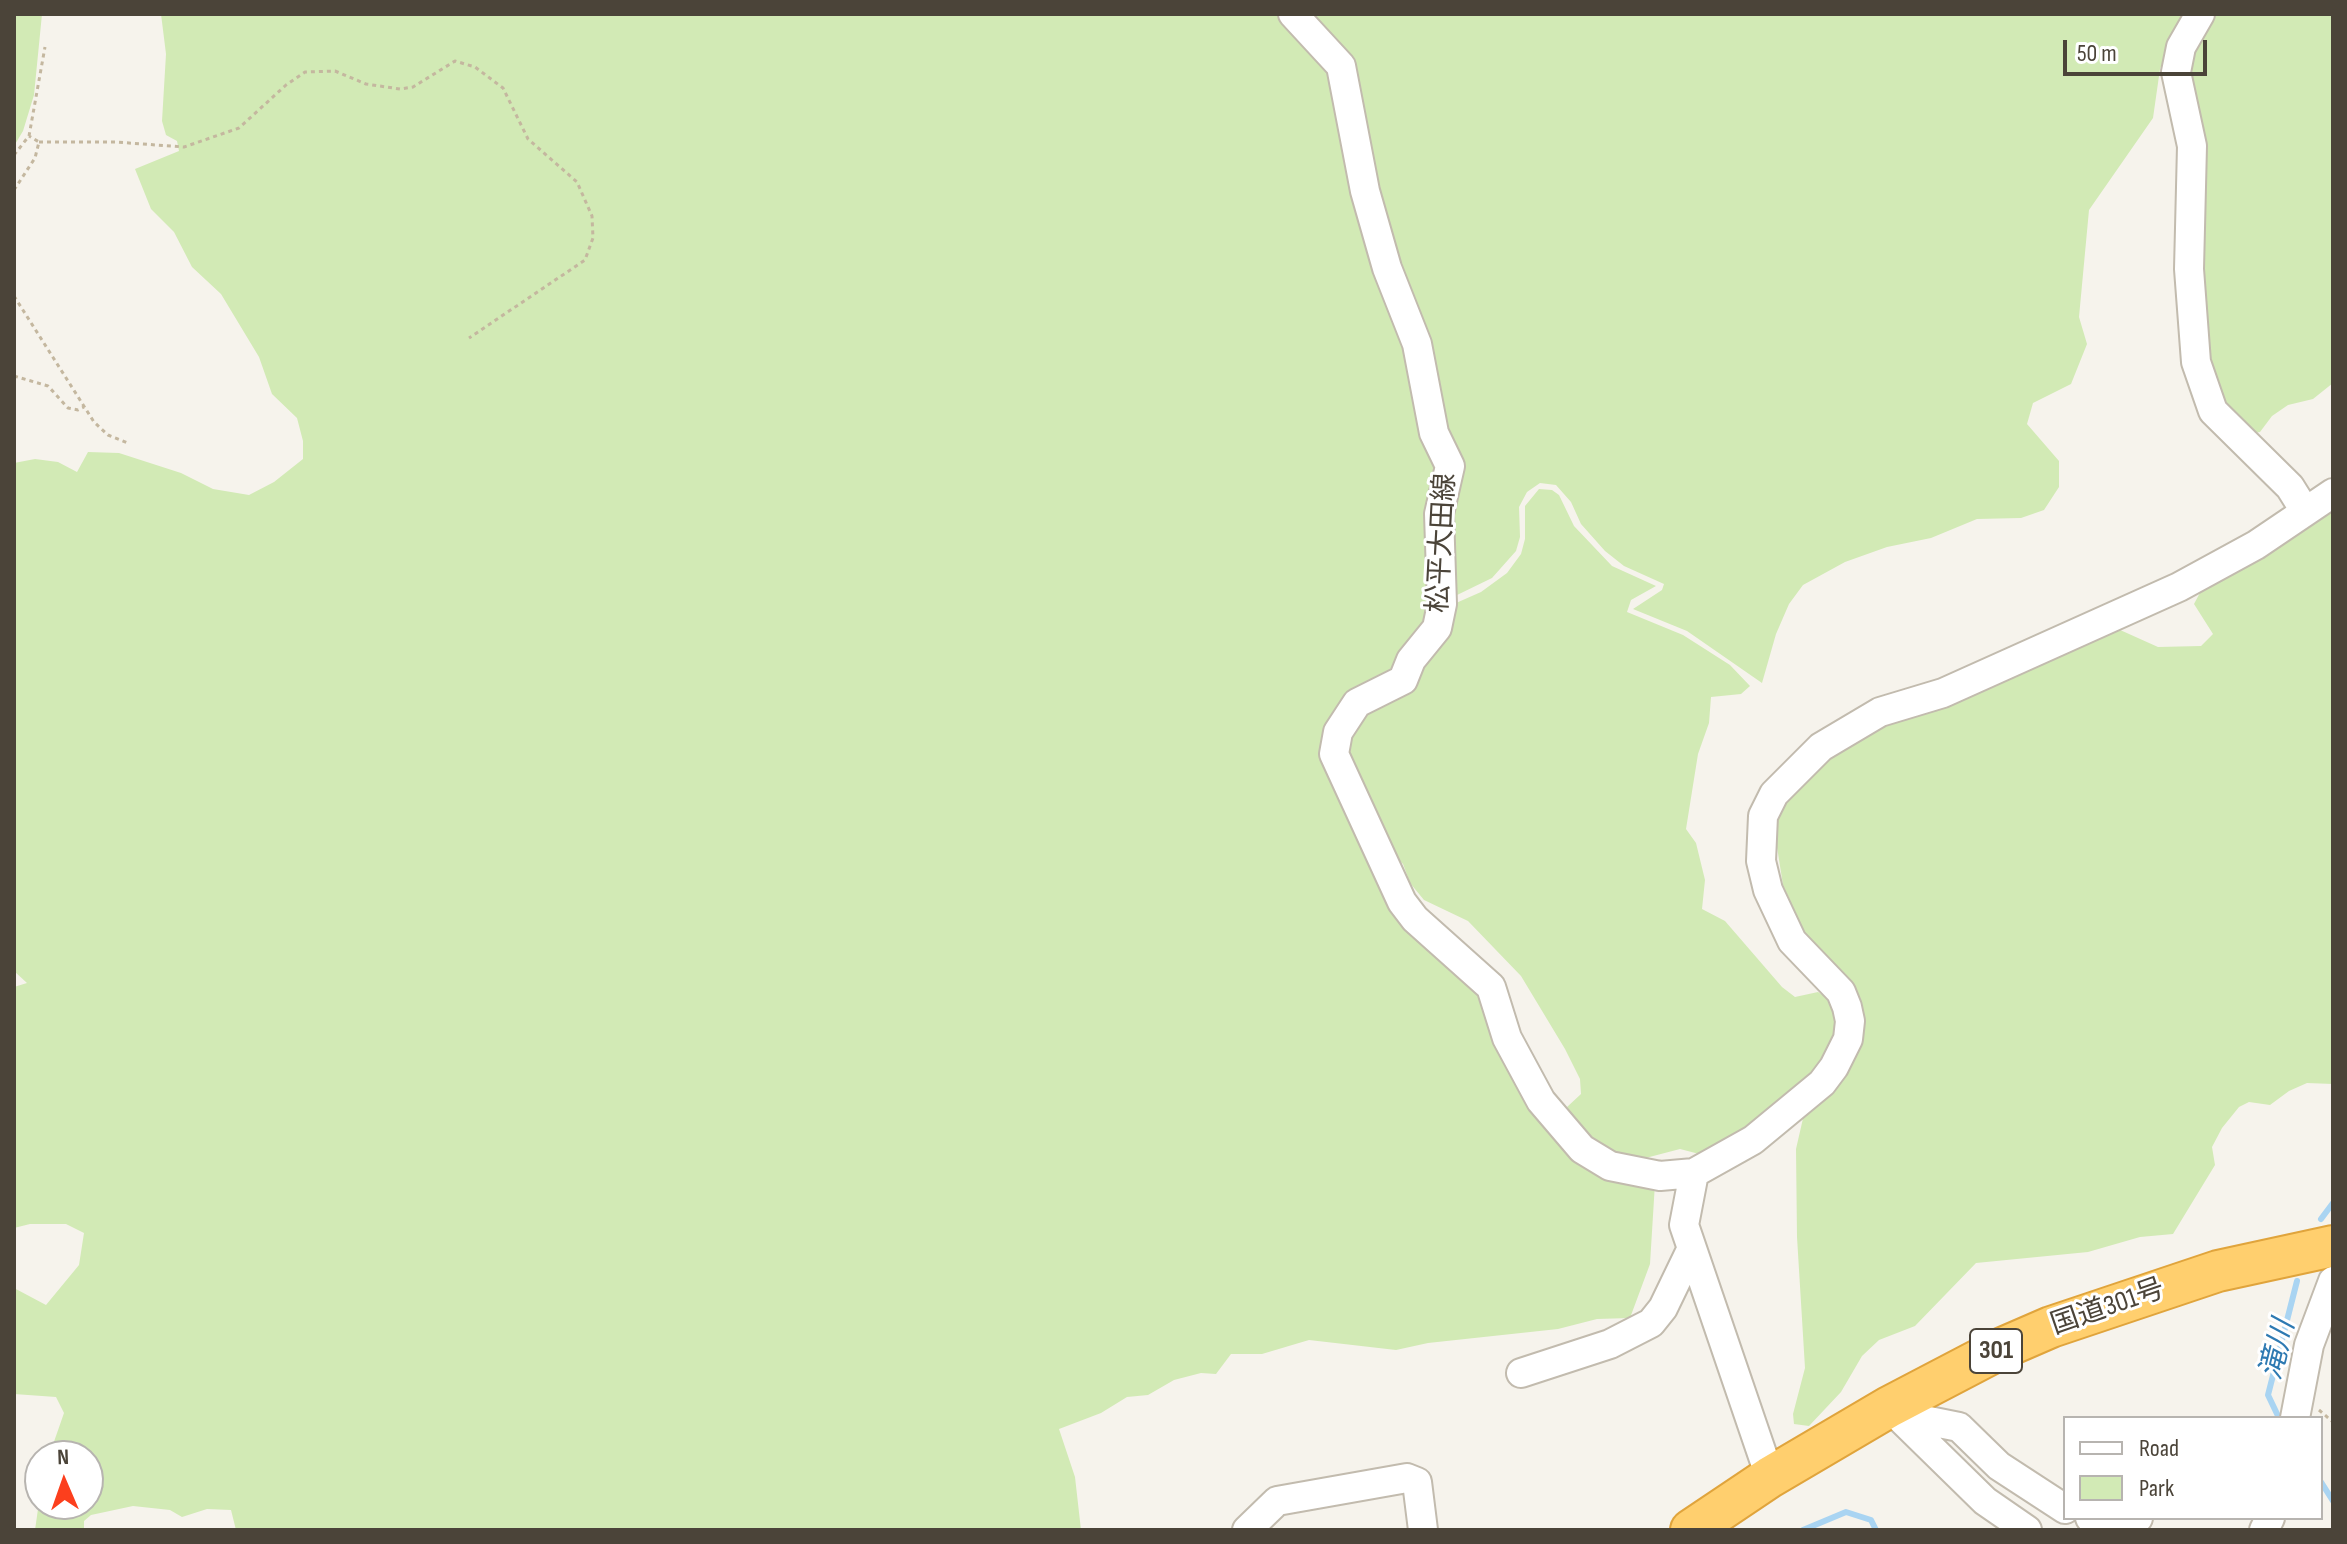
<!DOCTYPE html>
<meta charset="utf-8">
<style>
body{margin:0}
#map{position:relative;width:2347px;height:1544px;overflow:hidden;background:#f6f3ec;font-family:"Sofia Sans Condensed",sans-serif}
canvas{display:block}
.frame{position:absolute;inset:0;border:16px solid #4b4439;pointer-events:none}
.legend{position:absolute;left:2063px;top:1416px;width:260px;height:104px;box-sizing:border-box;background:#fff;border:2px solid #b7b4b0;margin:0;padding:10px 14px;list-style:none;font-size:24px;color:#4b4439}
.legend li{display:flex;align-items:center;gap:16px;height:40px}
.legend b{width:40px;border:2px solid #b7b4b0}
.north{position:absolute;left:24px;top:1440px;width:80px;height:80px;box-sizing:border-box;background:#fff;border:2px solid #b7b4b0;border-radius:50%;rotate:358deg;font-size:22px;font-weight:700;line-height:32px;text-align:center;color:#4b4439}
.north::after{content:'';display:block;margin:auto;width:28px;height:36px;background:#fc3f1d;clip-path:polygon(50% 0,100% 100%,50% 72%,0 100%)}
.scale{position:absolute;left:2063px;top:40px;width:144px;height:36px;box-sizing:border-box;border:4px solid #4b4439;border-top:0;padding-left:10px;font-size:24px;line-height:28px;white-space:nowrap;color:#4b4439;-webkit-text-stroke:6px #fff;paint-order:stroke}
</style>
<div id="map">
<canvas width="2347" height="1544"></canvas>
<div class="frame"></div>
<ul class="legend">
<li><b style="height:10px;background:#fff"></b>Road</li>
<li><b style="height:22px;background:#d2eab5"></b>Park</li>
</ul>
<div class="north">N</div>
<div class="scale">50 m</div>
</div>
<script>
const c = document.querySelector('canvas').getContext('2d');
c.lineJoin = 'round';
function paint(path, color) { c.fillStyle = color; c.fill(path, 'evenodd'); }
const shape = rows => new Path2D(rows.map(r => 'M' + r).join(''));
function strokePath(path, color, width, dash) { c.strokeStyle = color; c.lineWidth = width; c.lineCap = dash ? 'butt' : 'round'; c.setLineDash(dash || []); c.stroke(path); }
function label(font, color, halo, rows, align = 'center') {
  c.font = font + ' "Sofia Sans Condensed","Noto Sans JP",sans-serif'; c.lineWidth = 6; c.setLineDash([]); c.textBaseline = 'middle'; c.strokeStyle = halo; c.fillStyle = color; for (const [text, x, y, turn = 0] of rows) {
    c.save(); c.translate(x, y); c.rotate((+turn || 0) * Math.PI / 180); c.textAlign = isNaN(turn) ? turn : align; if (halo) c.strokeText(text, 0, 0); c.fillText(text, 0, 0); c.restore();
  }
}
paint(shape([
 [14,14,42,14,34,95,23,131,14,146],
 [161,14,1288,14,1338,67,1441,451,1423,641,1333,731,1388,891,1478,980,1539,1104,1655,1183,1650,1264,1630,1318,1597,1319,1558,1329,1428,1343,1396,1350,1309,1340,1262,1354,1231,1354,1216,1374,1201,1373,1174,1380,1148,1395,1127,1397,1101,1413,1059,1429,1075,1477,1081,1530,236,1530,231,1510,207,1509,182,1517,170,1510,133,1506,91,1515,84,1521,84,1530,35,1530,40,1495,40,1504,88,1504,88,1456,49,1456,64,1413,56,1397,14,1394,14,1288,46,1305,79,1265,84,1233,66,1224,30,1224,14,1228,14,987,27,983,14,971,14,463,35,459,58,462,77,472,88,452,119,453,181,473,213,489,249,495,274,482,303,459,303,441,297,418,272,394,259,357,221,294,192,267,174,232,151,209,135,169,179,151,177,141,166,135,162,121,166,54],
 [1297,14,2195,14,2169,44,2160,69,2153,118,2089,210,2079,317,2087,344,2071,384,2033,403,2027,424,2059,461,2059,487,2044,510,2021,518,1977,519,1931,538,1887,547,1845,562,1803,585,1789,604,1776,634,1762,683,1687,631,1633,609,1662,590,1664,584,1624,566,1605,551,1581,524,1571,502,1556,485,1540,483,1527,492,1519,507,1520,537,1516,551,1492,578,1455,596,1451,476,1357,124],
 [2205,14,2333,14,2333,383,2313,399,2288,405,2272,416,2260,432,2246,435,2211,396,2181,90],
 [1539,489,1552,490,1559,495,1574,526,1612,566,1656,586,1631,600,1627,612,1683,635,1730,665,1750,686,1741,694,1711,697,1709,723,1698,754,1686,829,1696,843,1705,880,1702,909,1725,921,1782,987,1795,997,1818,992,1826,997,1838,1023,1829,1059,1758,1123,1707,1156,1680,1149,1638,1160,1604,1156,1570,1124,1567,1107,1581,1094,1580,1079,1565,1049,1521,976,1468,921,1424,900,1410,883,1403,864,1378,840,1342,736,1447,607,1481,592,1507,573,1521,554,1525,539,1525,506],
 [2333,500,2333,1084,2307,1083,2289,1091,2270,1105,2249,1102,2239,1107,2222,1128,2212,1147,2215,1165,2173,1234,2140,1237,2088,1252,1976,1263,1915,1326,1879,1340,1862,1356,1841,1392,1809,1426,1794,1424,1793,1414,1805,1368,1797,1237,1796,1149,1807,1101,1857,1016,1861,999,1847,977,1809,942,1783,885,1774,828,1784,789,1855,731,2109,625,2158,647,2201,646,2213,634,2194,604,2203,587]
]), '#d2eab5');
strokePath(shape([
 [2321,1219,2333,1203],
 [2279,1418,2268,1395,2297,1281],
 [2321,1482,2333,1501],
 [1803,1530,1846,1512,1871,1520,1876,1530]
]), '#a9d4f2', 6);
const minor = shape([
 [1293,14,1341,66,1365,191,1387,268,1417,344,1434,433,1450,466,1439,514,1442,604,1437,628,1411,660,1403,680,1357,703,1338,732,1334,754,1402,902,1415,919,1491,987,1507,1038,1541,1101,1582,1149,1610,1166,1660,1176,1694,1173,1753,1140,1822,1083,1834,1067,1848,1039,1850,1021,1847,1007,1841,992,1792,941,1768,890,1761,861,1763,816,1774,794,1821,747,1880,712,1943,693,2179,587,2256,545,2333,493],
 [2200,14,2181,47,2176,72,2192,146,2189,269,2196,362,2213,411,2290,487,2305,511],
 [1694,1173,1684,1225,1770,1477],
 [1521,1373,1610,1344,1651,1323,1663,1308,1691,1250],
 [1889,1407,1985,1501,2027,1530],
 [2295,1418,2309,1345,2333,1281],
 [1913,1430,1929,1421,1959,1427,1999,1466,2065,1509],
 [2090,1518,2118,1526,2128,1525,2138,1518],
 [1247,1530,1277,1501,1407,1478,1417,1482,1423,1530],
 [2264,1530,2270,1518]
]);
const highway = shape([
 [1691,1530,1770,1477,1889,1407,1998,1350,2051,1327,2218,1271,2333,1246]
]);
strokePath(minor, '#c2bbae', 32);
strokePath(highway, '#e0a43c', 44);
strokePath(shape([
 [39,142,115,142,184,147,239,128,286,85,305,72,335,71,366,84,400,89,413,87,455,61,475,67,503,88,528,139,577,182,592,216,593,238,585,260,469,338],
 [14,155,29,136,45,47],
 [14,190,35,158,39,142,29,136],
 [14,296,94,422,108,435,128,443],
 [14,376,48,386,68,408,78,410,84,407],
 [2319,1410,2333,1422]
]), '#c4b79f', 3, [4, 4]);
strokePath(minor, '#fff', 28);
strokePath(highway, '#ffcf6e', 40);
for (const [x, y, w] of [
 [1996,1351,52]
]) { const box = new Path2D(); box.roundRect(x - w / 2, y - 22, w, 44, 6); c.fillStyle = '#fff'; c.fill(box); strokePath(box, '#4b4439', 2); }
label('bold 26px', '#4b4439', null, [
 ["301",1996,1351]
]);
label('28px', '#4b4439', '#fff', [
 ["松平大田線",1443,543,-87],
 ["国道301号",2108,1308,-19]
]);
label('italic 30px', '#2e7ab2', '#fff', [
 ["滝川",2279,1350,-76]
]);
</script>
